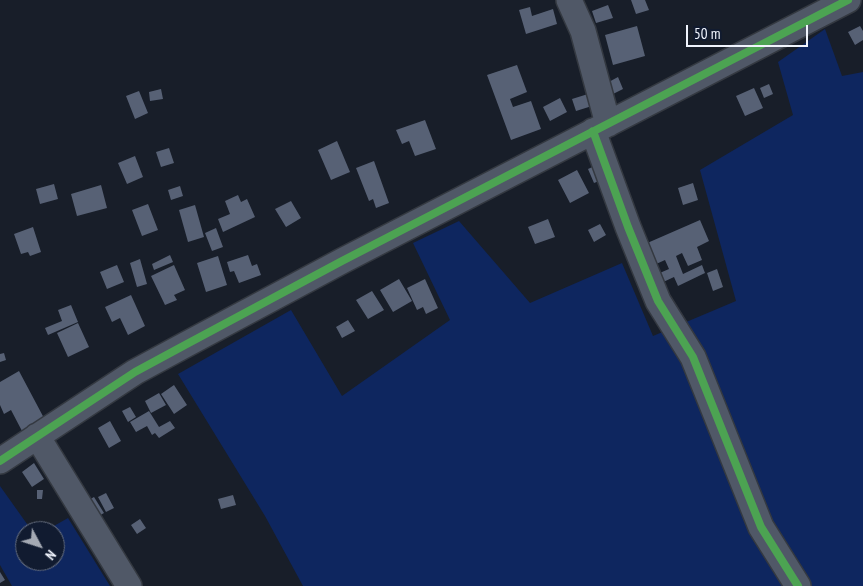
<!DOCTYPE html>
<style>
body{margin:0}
#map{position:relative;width:863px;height:586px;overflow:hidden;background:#181e29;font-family:"PT Sans Narrow",sans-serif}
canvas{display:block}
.north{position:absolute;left:15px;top:521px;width:50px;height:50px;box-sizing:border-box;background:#111b30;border:1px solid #6a7282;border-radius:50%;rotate:130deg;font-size:14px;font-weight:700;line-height:20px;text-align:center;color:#f0f4fd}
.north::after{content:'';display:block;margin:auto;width:18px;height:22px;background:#a4a9b3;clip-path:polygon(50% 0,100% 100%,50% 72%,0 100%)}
.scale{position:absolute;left:686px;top:25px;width:122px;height:22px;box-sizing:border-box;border:2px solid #f0f4fd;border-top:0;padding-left:6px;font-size:15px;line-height:18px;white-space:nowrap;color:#f0f4fd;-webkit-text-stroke:4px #111b30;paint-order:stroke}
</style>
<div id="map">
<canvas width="863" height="586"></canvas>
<div class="north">N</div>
<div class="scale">50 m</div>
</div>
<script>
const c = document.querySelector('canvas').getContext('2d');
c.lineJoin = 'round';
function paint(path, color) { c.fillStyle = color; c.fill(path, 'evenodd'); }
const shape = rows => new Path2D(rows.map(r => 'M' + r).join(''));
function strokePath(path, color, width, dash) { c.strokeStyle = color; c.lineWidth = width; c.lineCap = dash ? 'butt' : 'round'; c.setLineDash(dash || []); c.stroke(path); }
paint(shape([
 [825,29,842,76,863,72,863,586,303,586,265,516,178,374,291,310,342,396,450,320,413,243,459,221,530,303,622,263,653,336,736,301,700,170,793,115,778,62],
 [0,486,32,531,25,531,25,561,55,561,55,531,45,531,68,518,110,586,12,586,0,565]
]), '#0e265f');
paint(shape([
 [631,0,645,0,649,10,636,14],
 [608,5,613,18,596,23,592,11],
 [530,7,532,16,553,9,557,24,526,34,519,10],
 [637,26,645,56,613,65,605,35],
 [860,26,863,31,863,40,855,45,848,32],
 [517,65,527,92,510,99,513,107,531,101,541,129,511,140,487,75],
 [618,77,623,89,611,95,605,84],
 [769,84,773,94,764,98,760,88],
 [754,88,763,108,745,116,736,96],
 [161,89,163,99,150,101,149,92],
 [139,91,148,113,135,119,126,96],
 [588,94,592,106,576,111,572,99],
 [560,98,567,112,550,121,543,107],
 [425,120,436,149,415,156,409,141,402,144,396,130],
 [337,141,350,172,331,180,318,150],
 [169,148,174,163,161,167,156,152],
 [135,156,143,177,127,184,118,163],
 [374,161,389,203,376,208,373,199,369,201,356,168],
 [597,165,604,179,594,183,588,169],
 [577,170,589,193,570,203,558,180],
 [693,183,698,200,683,205,678,188],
 [54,184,58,199,40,204,36,189],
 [101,185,107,208,77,216,71,194],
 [180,186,183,196,171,200,168,190],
 [238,195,241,202,247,199,255,217,223,232,218,219,230,214,225,201],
 [291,201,301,218,286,227,275,209],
 [148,204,158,230,142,236,132,210],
 [195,205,204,237,188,242,179,210],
 [548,219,555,237,535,244,528,227],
 [700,220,709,241,697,247,702,260,688,266,682,253,676,256,683,274,702,265,705,273,678,286,674,277,659,284,655,275,669,269,665,260,654,265,645,244],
 [600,224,606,235,594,242,588,230],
 [33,227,41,252,30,256,28,252,21,254,14,234],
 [216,228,223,247,212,251,205,233],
 [170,255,173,262,154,270,152,264],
 [248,255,252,266,257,264,261,275,239,283,234,271,230,272,227,262],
 [218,256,227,285,206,292,197,263],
 [140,259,147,284,137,287,130,263],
 [117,265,124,282,107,289,100,272],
 [174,265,185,290,174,295,177,300,165,305,151,276],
 [717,269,723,287,713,291,707,273],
 [399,279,412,301,393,312,380,290],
 [425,279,438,308,426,314,423,307,417,310,407,288],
 [372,291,384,310,368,319,356,300],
 [131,295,145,326,128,335,120,318,112,322,105,307],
 [71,305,78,322,48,335,45,328,62,321,58,310],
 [348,320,355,331,342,338,336,327],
 [78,323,89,347,68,357,57,333],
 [4,353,6,360,0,362,0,354],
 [19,371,45,420,22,431,11,410,4,414,0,405,0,382],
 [174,385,187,405,174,414,161,394],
 [159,393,166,405,151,413,145,401],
 [130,407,136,417,128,422,122,411],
 [149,411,159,427,170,421,175,428,159,438,155,433,152,435,147,426,136,432,130,422],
 [110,421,121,441,109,448,98,428],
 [34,463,44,479,32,487,22,472],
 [37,490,43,490,42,499,37,499],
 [106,493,114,508,106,512,98,497],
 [233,495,236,505,221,509,218,499],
 [94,497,104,513,97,517,87,501],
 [140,519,146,528,137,534,131,525],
 [0,572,5,580,0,583]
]), '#576175');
const minor = shape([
 [569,0,583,31,608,124],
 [593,131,628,227,658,301,693,357,761,527,798,586],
 [37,436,129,586],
 [0,461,135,372,185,345,342,261,848,0]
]);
strokePath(minor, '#343941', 28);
strokePath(minor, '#505867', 25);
strokePath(shape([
 [593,131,628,227,658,301,693,357,761,527,798,586],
 [0,461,135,372,185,345,342,261,848,0]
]), '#4ca352', 8);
</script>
